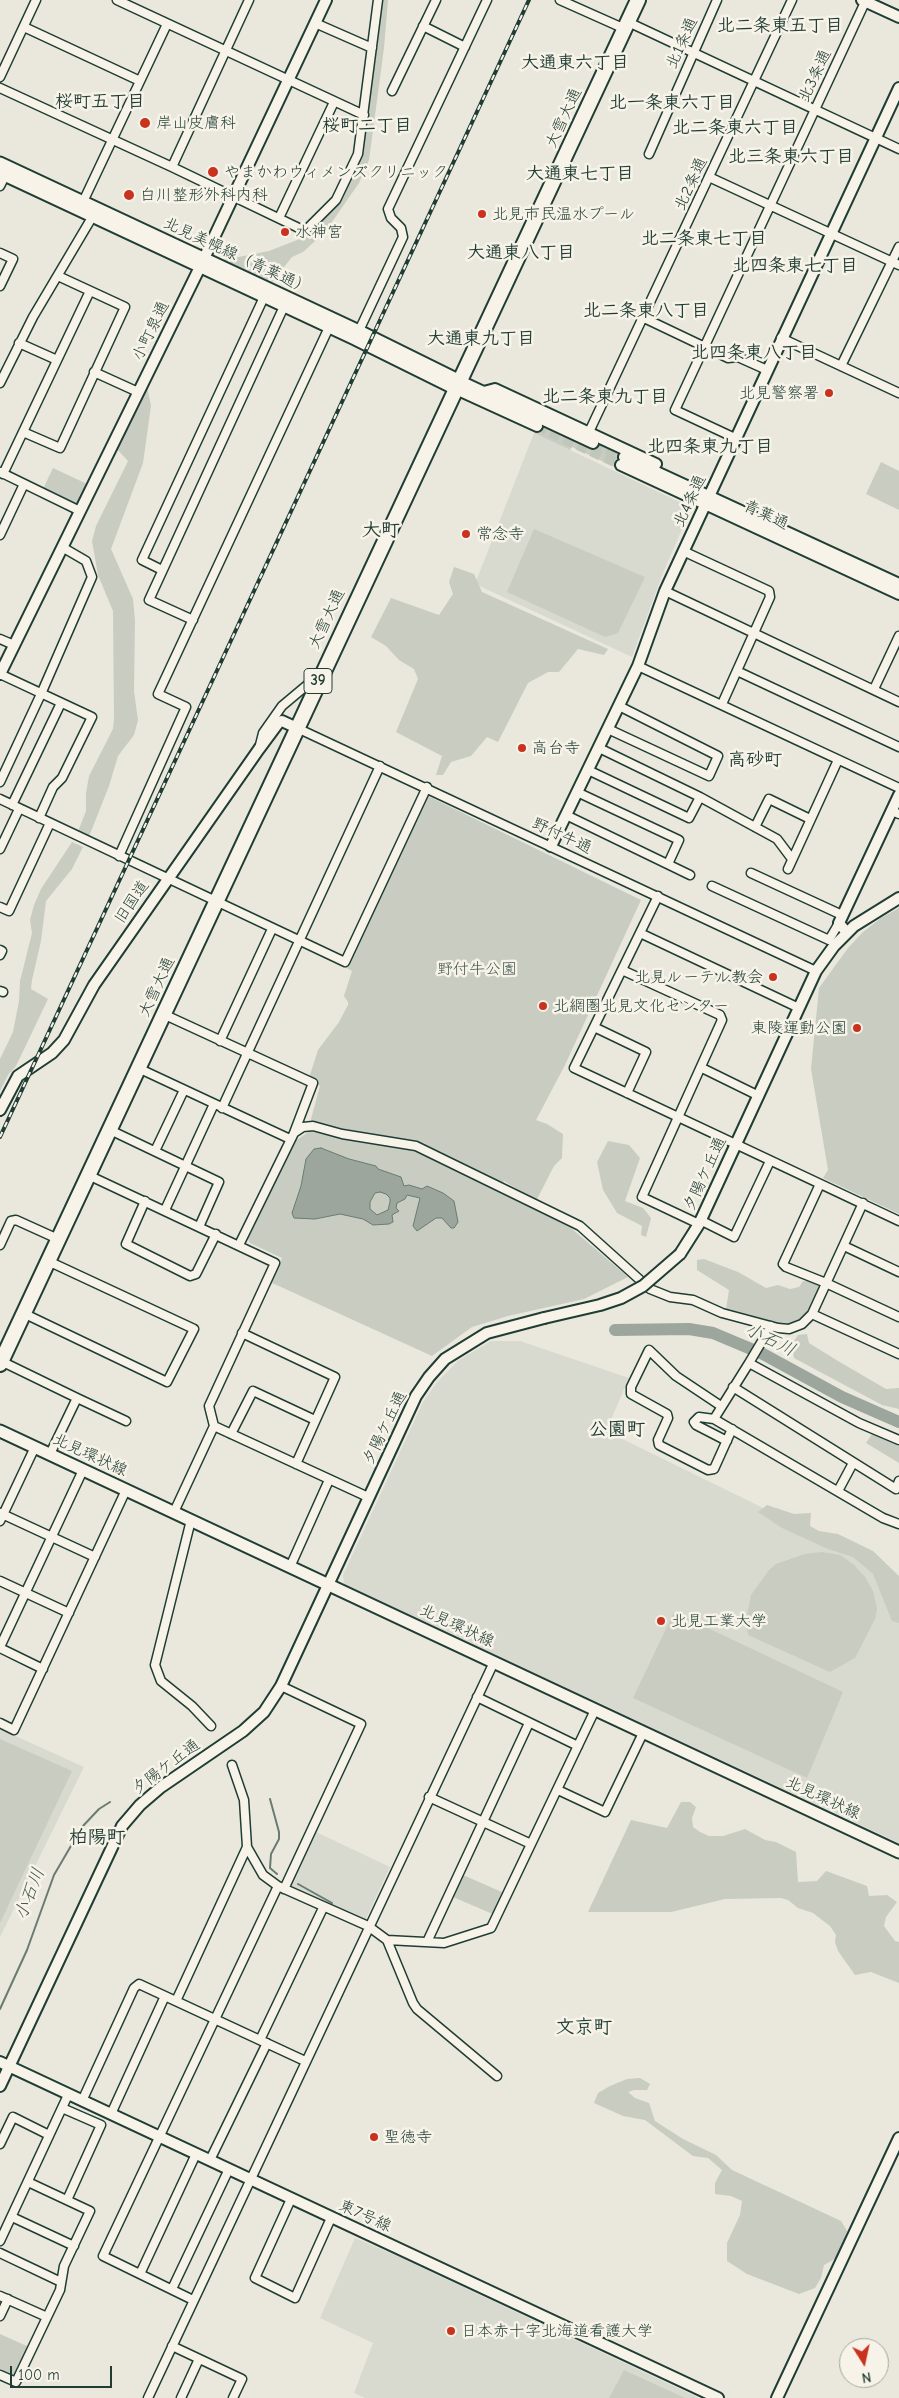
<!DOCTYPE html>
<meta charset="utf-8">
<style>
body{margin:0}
#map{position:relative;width:899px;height:2398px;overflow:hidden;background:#eae8dd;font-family:"Comic Neue",sans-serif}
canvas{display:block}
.north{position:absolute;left:839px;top:2338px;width:50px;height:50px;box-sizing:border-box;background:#f7f3e8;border:1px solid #a1aaa0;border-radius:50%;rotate:170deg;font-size:14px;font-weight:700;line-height:20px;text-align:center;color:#1f3d34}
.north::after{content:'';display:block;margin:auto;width:18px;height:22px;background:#c8321e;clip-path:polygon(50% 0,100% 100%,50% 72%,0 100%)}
.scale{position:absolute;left:10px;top:2366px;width:102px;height:22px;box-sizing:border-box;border:2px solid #1f3d34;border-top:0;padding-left:6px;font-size:15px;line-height:18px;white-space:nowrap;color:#1f3d34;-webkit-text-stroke:4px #f7f3e8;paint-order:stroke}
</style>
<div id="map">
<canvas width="899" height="2398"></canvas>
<div class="north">N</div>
<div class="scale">100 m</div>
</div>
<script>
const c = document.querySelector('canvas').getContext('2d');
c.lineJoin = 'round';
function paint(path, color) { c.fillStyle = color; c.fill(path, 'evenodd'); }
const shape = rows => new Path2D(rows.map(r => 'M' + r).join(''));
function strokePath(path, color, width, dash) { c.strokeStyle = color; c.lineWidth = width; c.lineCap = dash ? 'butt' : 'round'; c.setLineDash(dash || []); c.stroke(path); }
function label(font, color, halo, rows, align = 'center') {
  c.font = font + ' "Comic Neue","Klee One",sans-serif'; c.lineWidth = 5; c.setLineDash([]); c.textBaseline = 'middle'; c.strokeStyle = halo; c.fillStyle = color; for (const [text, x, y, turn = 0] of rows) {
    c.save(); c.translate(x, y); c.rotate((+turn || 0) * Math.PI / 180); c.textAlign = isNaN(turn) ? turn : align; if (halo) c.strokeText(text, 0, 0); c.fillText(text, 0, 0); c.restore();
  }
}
paint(shape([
 [534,433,686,505,689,513,663,573,632,657,475,584],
 [491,1341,520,1341,629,1378,606,1431,796,1524,899,1580,899,1843,344,1584,343,1575,423,1402,437,1382,459,1360],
 [0,1729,84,1767,0,1937],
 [316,1832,390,1867,365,1921,290,1888],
 [355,2238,395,2255,699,2398,365,2398,354,2393,373,2343,320,2318]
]), '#d9dacf');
paint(shape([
 [380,0,388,0,384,48,369,160,359,183,325,232,303,252,292,257,272,282,223,260,269,251,310,235,338,201,351,180,360,155],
 [146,381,151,406,143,463,111,549,133,599,135,621,134,691,138,720,134,735,118,756,109,786,88,839,77,834,86,811,86,793,89,776,113,729,114,718,113,611,98,575,92,541,96,526,128,461,115,447],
 [540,421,594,439,626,454,619,469,572,447,570,450,534,433],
 [881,462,899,471,899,510,866,494],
 [53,468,87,484,77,505,43,489],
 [534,529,645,577,618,633,605,637,507,592],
 [454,567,474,574,482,592,608,649,604,655,578,649,559,672,548,672,528,683,498,742,487,737,471,756,451,762,443,775,436,775,442,756,396,732,418,679,414,669,399,660,386,646,371,637,391,598,439,615,453,594,449,582],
 [426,795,641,900,565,1065,536,1120,547,1124,563,1134,562,1158,554,1166,536,1201,504,1181,498,1190,571,1228,628,1277,584,1299,508,1316,472,1327,432,1356,270,1282,282,1258,250,1243,248,1239,295,1141,313,1129,311,1119,320,1086,309,1078,318,1050,339,1022,348,1005,348,1002,344,996,352,971,345,967],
 [72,842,83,847,72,869,46,901,41,941,32,980,31,989,48,999,16,1066,8,1075,0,1091,0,1059,13,1032,19,1001,20,981,32,933,30,920,34,905,41,889],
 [899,908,899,1214,823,1178,828,1170,811,1069,819,988,848,948,863,932,881,918],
 [608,1141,629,1145,640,1158,625,1201,643,1208,651,1218,646,1237,641,1235,642,1226,617,1213,603,1190,597,1162],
 [704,1259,738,1272,766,1288,778,1285,790,1289,799,1287,803,1281,810,1281,821,1287,810,1311,800,1321,787,1326,773,1323,726,1309,729,1290,697,1270,697,1260],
 [807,1334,809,1343,838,1361,886,1389,899,1388,899,1409,882,1405,794,1358,792,1344,798,1335],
 [872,1434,899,1446,899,1463,866,1443],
 [767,1505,794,1514,811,1513,810,1526,819,1531,838,1534,873,1551,899,1576,899,1623,892,1621,873,1574,853,1557,828,1549,782,1528,758,1512],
 [822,1552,840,1555,854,1565,865,1577,873,1591,877,1609,875,1619,855,1658,830,1672,748,1635,746,1620,751,1595,769,1570,776,1564,805,1554],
 [674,1612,843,1692,807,1778,633,1698],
 [0,1739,72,1771,0,1923],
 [681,1802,690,1802,696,1807,692,1818,693,1827,700,1832,709,1836,723,1836,745,1829,765,1840,776,1842,796,1852,798,1882,817,1881,826,1871,867,1886,869,1896,887,1895,897,1902,886,1917,884,1926,895,1941,899,1942,899,1983,871,1972,855,1975,838,1951,835,1942,836,1935,830,1926,813,1913,798,1908,788,1900,781,1898,725,1899,671,1912,588,1912,631,1820,667,1828],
 [463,1875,504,1893,495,1915,453,1897],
 [640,2078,650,2084,647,2090,634,2090,628,2092,635,2098,649,2103,655,2121,683,2139,716,2155,732,2170,841,2221,847,2231,840,2253,833,2260,824,2265,821,2278,815,2288,799,2294,747,2274,727,2261,727,2243,740,2215,742,2201,731,2196,715,2194,715,2183,722,2170,708,2158,693,2156,645,2120,623,2116,594,2103,598,2093,610,2086,627,2079],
 [0,2334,29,2347,15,2377,12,2378,0,2372],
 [624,2370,685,2398,609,2398]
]), '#c8ccc1');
const water = shape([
 [321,1148,349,1159,376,1166,378,1169,401,1177,404,1186,409,1185,422,1189,427,1186,443,1193,454,1201,458,1222,454,1228,451,1228,442,1218,436,1218,417,1231,413,1226,420,1198,407,1195,405,1199,397,1203,396,1208,399,1211,392,1215,393,1222,389,1224,373,1225,363,1219,340,1214,315,1219,294,1218,292,1213,301,1186,306,1159,314,1149,321,1148],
 [380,1192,386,1194,390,1198,390,1202,388,1210,377,1215,370,1209,370,1202,375,1193,380,1192]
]);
paint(water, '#9ca69c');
strokePath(water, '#6a7c72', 1);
strokePath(shape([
 [270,1799,279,1832,279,1839,271,1854,270,1868,277,1874],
 [298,1884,332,1903],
 [0,2009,27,1950,54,1875,82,1827,99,1809,110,1802]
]), '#6a7c72', 2);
strokePath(shape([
 [615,1330,689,1329,713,1333,763,1354,842,1397,899,1422]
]), '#9ca69c', 12);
strokePath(shape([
 [537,426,621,465],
 [593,443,624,457]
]), '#c1c6bb', 10, [10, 5]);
const minor = shape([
 [117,0,364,115],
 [560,0,625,29],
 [628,22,899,149],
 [315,23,372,48],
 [423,26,465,47],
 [24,27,140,81],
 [0,77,36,0],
 [0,88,172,167,305,231,336,200,358,154,378,0],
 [392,91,436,0],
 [649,154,717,0],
 [172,167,249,0],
 [709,177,899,265],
 [0,186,7,172],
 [81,206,167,24],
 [279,218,334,102],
 [0,253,13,259,0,286],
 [644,318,728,358,738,357,767,370],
 [357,335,403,237,401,228,391,218,388,209,487,0],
 [781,338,899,393],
 [19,343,57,360],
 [841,366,899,247],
 [94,372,138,392],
 [0,383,33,317,94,214],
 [23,432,60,448,125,307,58,276],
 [589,432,792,0],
 [735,438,675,410,866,0],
 [0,472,80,511],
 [3,474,90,291],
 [0,535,24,484],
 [683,551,769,591,770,597,722,704],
 [162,570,142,560,264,297],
 [665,591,899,702],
 [193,620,149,600,286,302],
 [0,639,14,645],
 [638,666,899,788],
 [737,671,899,747],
 [0,674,92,717,62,778,53,787,39,818],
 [874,689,899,636],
 [297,728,816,971],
 [608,729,709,776,718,756,619,706],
 [260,745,263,733,282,706,319,675],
 [599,748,700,797,777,839,792,859],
 [588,770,689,818,700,797],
 [0,782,41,694,92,577,86,561,62,547],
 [577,792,679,840,668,864],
 [0,799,345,962,427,787],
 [12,805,61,703],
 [892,811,899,814],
 [566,815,690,875],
 [755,827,769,799,810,819],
 [0,849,19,809],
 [119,856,186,707,158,694,331,323],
 [788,869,838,760],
 [751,873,842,915],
 [712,886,829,940,839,923],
 [658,896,574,1068,899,1221],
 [0,907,9,911,50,823],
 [640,933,799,1008],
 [0,950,2,951,0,955],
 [622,970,720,1015,722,1020,642,1197,699,1224],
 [0,991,3,992],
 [163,1014,313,1083,294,1133,239,1245],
 [594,1027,646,1052,627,1093],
 [220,1041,272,929],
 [138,1068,290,1139],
 [702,1068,759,1096],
 [222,1108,380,766],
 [110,1130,219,1182,199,1227],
 [294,1133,303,1127,313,1126,342,1134,416,1146,580,1226,650,1289,670,1297,693,1300,722,1313,778,1328,789,1329,802,1324,812,1314,863,1203],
 [155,1151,184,1090],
 [88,1175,275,1263,209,1406,214,1426,368,1497],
 [820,1184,783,1264,786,1267,826,1283,899,1317],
 [145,1201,126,1244,190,1276,196,1274,216,1234],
 [165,1210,214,1104],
 [700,1220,734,1237,770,1161],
 [0,1245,11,1221,16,1220,58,1239],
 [844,1246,899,1272],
 [23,1313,167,1382,194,1329,48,1261],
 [812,1314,899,1354],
 [242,1333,335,1377,296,1464],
 [1,1361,77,1398],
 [749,1363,771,1326],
 [733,1387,896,1489,899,1481],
 [721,1406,676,1376,649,1350,631,1387,631,1394,667,1414,668,1418,658,1440,659,1445,708,1470,714,1469,732,1429],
 [714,1419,749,1363,859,1423,899,1440],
 [231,1434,253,1391,315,1420],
 [727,1441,696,1425,694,1422,699,1417,714,1419,883,1518,899,1524],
 [50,1454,77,1398,126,1421],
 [838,1491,853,1463],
 [174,1512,214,1426],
 [0,1513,95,1557],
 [191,1520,155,1665,161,1681,192,1706,211,1726],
 [0,1521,35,1447],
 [290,1567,329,1480],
 [0,1581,69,1613],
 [0,1647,83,1470],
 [0,1648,43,1669],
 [281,1686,361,1724,284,1889],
 [477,1697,578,1746],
 [0,1723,14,1730,126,1490],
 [232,1765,244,1800,247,1847,263,1875,278,1886,368,1926,387,1940,444,1943,491,1928,595,1710],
 [558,1790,605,1812,643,1733],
 [429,1797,531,1844],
 [387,1940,413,2003,417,2009,497,2076],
 [427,1942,529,1723],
 [176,2001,247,1847],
 [260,2040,323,1908],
 [82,2101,134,1988,139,1984,305,2061],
 [62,2108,101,2125,67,2200],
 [111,2114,165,1996],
 [0,2144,13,2117,49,2135],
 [210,2160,267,2043],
 [291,2199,255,2278,295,2298,331,2218],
 [12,2217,74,2246],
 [0,2241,68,2095],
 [0,2253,61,2282],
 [140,2274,196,2154],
 [172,2289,229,2169],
 [0,2296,47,2317],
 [193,2300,103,2256,278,1886],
 [0,2316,8,2299],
 [172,2346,242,2379,233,2398],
 [0,2375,16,2382,60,2290,64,2266,90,2211,28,2182],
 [148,2398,494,1662],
 [181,2398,199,2359]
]);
const tertiary = shape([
 [862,0,899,17],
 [460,381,593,443],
 [456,389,537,426],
 [484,392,495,389,656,464],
 [624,457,899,584],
 [621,465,899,594],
 [0,674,200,267,326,0],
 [551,846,638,666,665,591,899,88],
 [847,933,839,923,899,795],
 [0,1110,18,1076,52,1053,64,1040,94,985,259,749,279,722,282,721,297,728],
 [680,1254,699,1224,816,971,834,946,854,926,899,898],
 [0,2062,718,2398],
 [0,2086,122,1826,140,1805,161,1787,243,1731,264,1712,281,1686,416,1396,429,1377,445,1359,487,1333,544,1318],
 [777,2398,899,2138]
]);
const secondary = shape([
 [0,163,359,331,460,381],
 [0,173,355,339,456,389],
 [0,1431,899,1852]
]);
const trunk = shape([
 [0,1364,638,0]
]);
strokePath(minor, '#1f3d34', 11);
strokePath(tertiary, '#1f3d34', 14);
strokePath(secondary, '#1f3d34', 15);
strokePath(trunk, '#1f3d34', 18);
strokePath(minor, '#f7f3e8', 8);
strokePath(tertiary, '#f7f3e8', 10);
strokePath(secondary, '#f7f3e8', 11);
strokePath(trunk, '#f7f3e8', 14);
const rail = shape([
 [0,1137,529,0]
]);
strokePath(rail, '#1f3d34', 4);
strokePath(rail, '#f7f3e8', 2, [5.5]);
const tertiaryBridge = shape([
 [544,1318,600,1305,621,1298,643,1286,680,1254]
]);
strokePath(tertiaryBridge, '#1f3d34', 14, []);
strokePath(tertiaryBridge, '#f7f3e8', 10);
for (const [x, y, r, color] of [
 [145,123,6,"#c8321e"],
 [213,172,6,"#c8321e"],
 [129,195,6,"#c8321e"],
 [482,214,5,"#c8321e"],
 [285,232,5,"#c8321e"],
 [829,393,5,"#c8321e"],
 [466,534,5,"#c8321e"],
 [522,748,5,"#c8321e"],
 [773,977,5,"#c8321e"],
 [543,1006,5,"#c8321e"],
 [857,1028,5,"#c8321e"],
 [661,1621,5,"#c8321e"],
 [374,2137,5,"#c8321e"],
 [451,2331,5,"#c8321e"]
]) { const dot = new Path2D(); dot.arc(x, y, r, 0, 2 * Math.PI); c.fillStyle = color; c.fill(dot); strokePath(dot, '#f7f3e8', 2); }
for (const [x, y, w] of [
 [318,681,28]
]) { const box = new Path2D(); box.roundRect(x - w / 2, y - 12.5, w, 25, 4); c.fillStyle = '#f7f3e8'; c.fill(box); strokePath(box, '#1f3d34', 1); }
label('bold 15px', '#1f3d34', null, [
 ["39",318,681]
]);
label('16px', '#1f3d34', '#f7f3e8', [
 ["北1条通",682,43,-66],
 ["北3条通",815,76,-65],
 ["大雪大通",564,118,-65],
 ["北2条通",691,184,-65],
 ["北見美幌線（青葉通）",237,256,25],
 ["小町泉通",151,331,-64],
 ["北4条通",690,501,-65],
 ["青葉通",766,515,25],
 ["大雪大通",327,619,-65],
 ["野付牛通",562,836,25],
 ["旧国道",132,902,-56],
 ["大雪大通",157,987,-65],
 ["夕陽ケ丘通",705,1174,-65],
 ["夕陽ケ丘通",385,1428,-64],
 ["北見環状線",90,1455,25],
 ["北見環状線",457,1626,25],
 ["夕陽ケ丘通",166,1767,-37],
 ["北見環状線",823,1798,25],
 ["東7号線",365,2216,24]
]);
label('16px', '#1f3d34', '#f7f3e8', [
 ["岸山皮膚科",156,123],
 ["やまかわウィメンズクリニック",224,172],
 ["白川整形外科内科",140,195],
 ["北見市民温水プール",492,214],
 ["水神宮",295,232],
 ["北見警察署",819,393,"right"],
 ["常念寺",476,534],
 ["高台寺",532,748],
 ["北見ルーテル教会",763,977,"right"],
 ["北網圏北見文化センター",553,1006],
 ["東陵運動公園",847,1028,"right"],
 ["北見工業大学",671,1621],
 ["聖徳寺",384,2137],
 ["日本赤十字北海道看護大学",461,2331]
], 'left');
label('16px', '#415a50', '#f7f3e8', [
 ["野付牛公園",477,969]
]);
label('bold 18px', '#1f3d34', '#f7f3e8', [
 ["北二条東五丁目",780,26],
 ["大通東六丁目",575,63],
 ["桜町五丁目",100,102],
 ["北一条東六丁目",672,103],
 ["桜町二丁目",367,126],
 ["北二条東六丁目",735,128],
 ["北三条東六丁目",791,157],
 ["大通東七丁目",580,174],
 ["北二条東七丁目",704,239],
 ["大通東八丁目",521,253],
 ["北四条東七丁目",795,266],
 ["北二条東八丁目",646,311],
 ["大通東九丁目",481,339],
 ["北四条東八丁目",754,353],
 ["北二条東九丁目",605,397],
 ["北四条東九丁目",710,447],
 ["高砂町",755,760]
]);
label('italic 18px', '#445c53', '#f7f3e8', [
 ["小石川",770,1340,26],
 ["小石川",30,1894,-69]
]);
label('bold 19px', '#1f3d34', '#f7f3e8', [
 ["大町",381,531],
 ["公園町",617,1430],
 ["柏陽町",97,1838],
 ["文京町",584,2028]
]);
</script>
